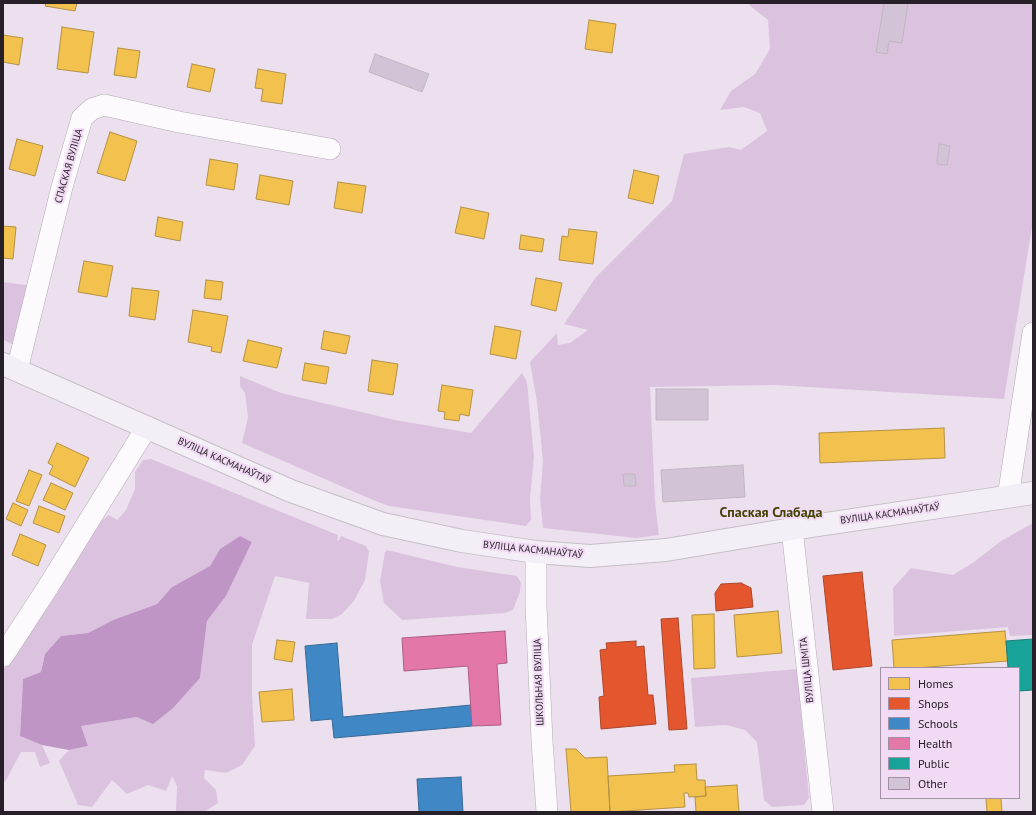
<!DOCTYPE html>
<meta charset="utf-8">
<style>
body{margin:0}
#map{position:relative;width:1036px;height:815px;overflow:hidden;background:#ece0ee;font-family:"PT Sans",sans-serif}
canvas{display:block}
.frame{position:absolute;inset:0;border:4px solid #282029;pointer-events:none}
.legend{position:absolute;left:880px;top:667px;width:140px;height:132px;box-sizing:border-box;background:#f1daf4;border:1px solid #a190a3;margin:0;padding:5px 7px;list-style:none;font-size:12px;color:#282029}
.legend li{display:flex;align-items:center;gap:8px;height:20px}
.legend b{width:20px;border:1px solid #a190a3}
</style>
<div id="map">
<canvas width="1036" height="815"></canvas>
<div class="frame"></div>
<ul class="legend">
<li><b style="height:11px;background:#f2c14e"></b>Homes</li>
<li><b style="height:11px;background:#e4572e"></b>Shops</li>
<li><b style="height:11px;background:#3f88c5"></b>Schools</li>
<li><b style="height:11px;background:#e377a8"></b>Health</li>
<li><b style="height:11px;background:#17a398"></b>Public</li>
<li><b style="height:11px;background:#d3c3d6"></b>Other</li>
</ul>
</div>
<script>
const c = document.querySelector('canvas').getContext('2d');
c.lineJoin = 'round';
function paint(path, color) { c.fillStyle = color; c.fill(path, 'evenodd'); }
const shape = rows => new Path2D(rows.map(r => 'M' + r).join(''));
function strokePath(path, color, width, dash) { c.strokeStyle = color; c.lineWidth = width; c.lineCap = dash ? 'butt' : 'round'; c.setLineDash(dash || []); c.stroke(path); }
function label(font, color, halo, rows, align = 'center') {
  c.font = font + ' "PT Sans",sans-serif'; c.lineWidth = 4; c.setLineDash([]); c.textBaseline = 'middle'; c.strokeStyle = halo; c.fillStyle = color; for (const [text, x, y, turn = 0] of rows) {
    c.save(); c.translate(x, y); c.rotate((+turn || 0) * Math.PI / 180); c.textAlign = isNaN(turn) ? turn : align; if (halo) c.strokeText(text, 0, 0); c.fillText(text, 0, 0); c.restore();
  }
}
paint(shape([
 [750,3,1033,3,1033,221,1004,399,775,385,650,387,655,502,659,535,636,538,543,528,540,499,543,461,537,402,530,362,557,333,558,345,570,343,588,330,564,324,596,277,672,201,684,154,729,147,741,150,767,131,760,113,744,107,720,110,731,91,755,74,770,49,768,20,749,5],
 [3,282,34,286,19,347,3,340],
 [522,373,527,382,534,457,530,499,531,520,526,526,389,506,373,500,242,443,248,417,245,393,240,386,240,376,281,393,395,420,471,433],
 [151,459,338,535,337,541,339,540,341,536,366,546,369,552,365,580,354,601,342,614,332,619,306,619,309,583,275,576,252,645,252,694,255,746,242,765,226,773,205,770,204,778,216,790,218,803,204,812,179,812,176,811,177,786,172,776,166,791,148,785,127,794,112,780,92,807,78,805,59,761,69,750,88,746,80,726,137,717,200,678,207,621,226,596,252,542,240,536,220,549,210,566,172,587,157,604,113,620,88,633,61,636,45,654,41,672,23,679,20,736,42,745,50,763,40,767,35,752,21,752,5,782,3,781,3,668,5,668,51,603,100,522,109,515,117,520,126,510,135,489,135,472,143,460],
 [1033,523,1033,635,1010,636,1008,627,894,636,893,588,911,568,953,575,974,562,1001,541],
 [387,550,457,567,517,576,521,583,520,592,513,610,505,613,402,620,384,603,380,581,385,552],
 [797,669,809,798,804,805,772,807,764,800,757,742,745,730,726,725,695,727,691,678]
]), '#dbc3df');
paint(shape([
 [240,536,252,542,226,596,207,621,200,678,173,708,153,724,137,717,81,726,88,746,69,750,42,745,20,736,23,679,41,672,45,654,61,636,88,633,113,620,157,604,172,587,210,566,220,549]
]), '#be95c5');
const homes = shape([
 [46,3,77,3,75,11,45,6,46,3],
 [589,20,616,24,612,53,585,49,589,20],
 [62,27,94,32,88,73,57,69,62,27],
 [3,35,23,38,19,65,3,62,3,35],
 [118,48,140,51,136,78,114,75,118,48],
 [192,64,215,69,210,92,187,87,192,64],
 [258,69,286,74,282,104,261,101,263,89,255,88,258,69],
 [110,132,137,141,125,181,97,173,110,132],
 [17,139,43,146,35,176,9,169,17,139],
 [210,159,238,164,234,190,206,185,210,159],
 [634,170,659,176,653,204,628,198,634,170],
 [260,175,293,181,289,205,256,199,260,175],
 [338,182,366,186,362,213,334,208,338,182],
 [461,207,489,213,484,239,455,233,461,207],
 [158,217,183,222,180,241,155,236,158,217],
 [3,226,16,227,13,259,3,258,3,226],
 [569,229,597,232,593,264,559,260,562,236,568,237,569,229],
 [521,235,544,239,542,252,519,249,521,235],
 [84,261,113,266,107,297,78,292,84,261],
 [536,278,562,283,556,311,531,305,536,278],
 [206,280,223,282,221,300,204,298,206,280],
 [132,288,159,291,155,320,129,316,132,288],
 [193,310,228,316,221,353,211,351,212,347,188,342,193,310],
 [495,326,521,331,516,359,490,354,495,326],
 [324,331,350,336,346,354,321,349,324,331],
 [248,340,282,348,277,368,243,361,248,340],
 [372,360,398,364,393,395,368,391,372,360],
 [305,363,329,367,326,384,302,380,305,363],
 [442,385,473,390,469,416,460,414,459,421,444,419,445,412,438,411,442,385],
 [944,428,945,458,820,463,819,433,944,428],
 [57,443,89,458,75,487,49,474,53,466,48,463,57,443],
 [29,470,42,475,29,506,16,501,29,470],
 [51,483,73,493,65,510,43,500,51,483],
 [13,503,28,510,21,526,6,519,13,503],
 [39,506,65,516,59,533,33,523,39,506],
 [20,534,46,545,38,566,12,555,20,534],
 [778,611,782,653,737,657,734,615,778,611],
 [714,614,715,668,694,669,692,615,714,614],
 [1005,631,1008,661,916,668,894,668,892,640,1005,631],
 [277,640,295,642,292,662,274,659,277,640],
 [292,689,294,720,262,722,259,692,292,689],
 [566,749,576,749,585,758,607,757,610,812,571,812,566,749],
 [696,764,697,780,705,780,706,796,689,797,688,793,684,793,685,807,610,812,608,776,675,772,674,765,696,764],
 [737,785,739,812,696,812,695,797,706,796,705,787,737,785],
 [986,798,1001,798,1002,812,987,812,986,798]
]);
paint(homes, '#f2c14e');
strokePath(homes, '#b59143', 1);
const shops = shape([
 [862,572,872,666,833,670,823,576,862,572],
 [741,583,751,588,753,607,716,611,715,593,721,584,741,583],
 [678,618,687,729,669,730,661,619,678,618],
 [636,641,636,647,644,646,648,695,653,695,656,724,601,729,599,697,604,696,600,650,607,649,606,643,636,641]
]);
paint(shops, '#e4572e');
strokePath(shops, '#ac462c', 1);
const schools = shape([
 [337,643,343,717,471,705,472,726,334,738,332,719,311,721,305,646,337,643],
 [461,777,463,812,419,812,417,779,461,777]
]);
paint(schools, '#3f88c5');
strokePath(schools, '#386996', 1);
const health = shape([
 [505,631,507,663,497,664,501,725,472,726,468,666,404,671,402,638,505,631]
]);
paint(health, '#e377a8');
strokePath(health, '#ab5d82', 1);
const public = shape([
 [1033,639,1033,690,1019,691,1019,668,1008,668,1006,641,1033,639]
]);
paint(public, '#17a398');
strokePath(public, '#1c7c77', 1);
const building = shape([
 [884,3,908,3,902,43,889,41,887,54,876,52,884,3],
 [375,54,429,74,422,92,369,72,375,54],
 [939,144,950,146,947,165,937,164,939,144],
 [656,389,708,389,708,420,656,420,656,389],
 [743,465,745,497,663,502,661,470,743,465],
 [623,474,635,474,636,486,624,486,623,474]
]);
paint(building, '#d3c3d6');
strokePath(building, '#c0b7c2', 1);
const minor = shape([
 [17,370,62,187,82,118,92,109,104,105,179,122,330,149],
 [1008,497,1033,333],
 [792,529,823,812],
 [536,552,536,606,542,741,547,812],
 [3,656,46,590,147,427]
]);
const major = shape([
 [3,364,291,491,383,524,462,541,536,552,590,556,666,550,792,529,1033,493]
]);
strokePath(minor, '#b3aab5', 22);
strokePath(major, '#c5bfc6', 24);
strokePath(minor, '#fcfafc', 21);
strokePath(major, '#f4eef6', 22);
label('10px', '#282029', '#f1daf4', [
 ["СПАСКАЯ ВУЛІЦА",69,166,-74],
 ["ВУЛІЦА КАСМАНАЎТАЎ",224,461,24],
 ["ВУЛІЦА КАСМАНАЎТАЎ",890,514,-8],
 ["ВУЛІЦА КАСМАНАЎТАЎ",533,550,6],
 ["ВУЛІЦА ШМІТА",807,670,-96],
 ["ШКОЛЬНАЯ ВУЛІЦА",539,682,-92]
]);
label('bold 14px', '#434404', '#f1daf4', [
 ["Спаская Слабада",771,513]
]);
</script>
